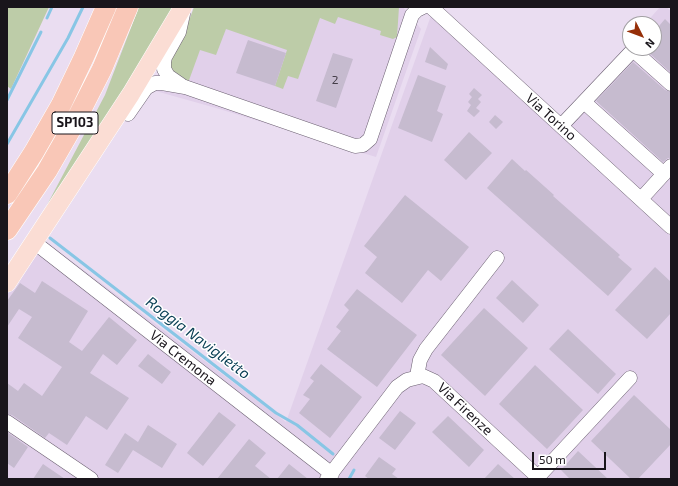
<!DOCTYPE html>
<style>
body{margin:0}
#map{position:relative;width:678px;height:486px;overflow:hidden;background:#eaddf1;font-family:"Exo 2",sans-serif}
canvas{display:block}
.frame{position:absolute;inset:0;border:8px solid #19151b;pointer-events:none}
.north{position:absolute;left:622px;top:16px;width:40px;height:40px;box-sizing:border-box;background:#fff;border:1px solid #a3a1a4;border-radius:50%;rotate:132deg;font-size:11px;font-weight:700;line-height:16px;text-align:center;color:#19151b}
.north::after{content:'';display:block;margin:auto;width:14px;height:18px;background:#962f08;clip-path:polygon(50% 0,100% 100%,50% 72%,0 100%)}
.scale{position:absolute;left:532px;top:452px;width:74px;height:18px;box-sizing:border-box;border:2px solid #19151b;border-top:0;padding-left:5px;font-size:12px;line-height:14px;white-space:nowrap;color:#19151b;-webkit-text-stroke:3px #fff;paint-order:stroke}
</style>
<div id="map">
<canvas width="678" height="486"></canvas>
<div class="frame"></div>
<div class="north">N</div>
<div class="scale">50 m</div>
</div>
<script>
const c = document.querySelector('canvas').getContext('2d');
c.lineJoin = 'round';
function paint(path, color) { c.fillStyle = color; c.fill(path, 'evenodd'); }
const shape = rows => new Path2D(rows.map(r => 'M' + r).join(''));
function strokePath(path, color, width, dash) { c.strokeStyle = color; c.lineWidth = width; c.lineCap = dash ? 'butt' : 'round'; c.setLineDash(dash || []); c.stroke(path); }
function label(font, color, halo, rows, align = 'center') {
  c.font = font + ' "Exo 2",sans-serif'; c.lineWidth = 3; c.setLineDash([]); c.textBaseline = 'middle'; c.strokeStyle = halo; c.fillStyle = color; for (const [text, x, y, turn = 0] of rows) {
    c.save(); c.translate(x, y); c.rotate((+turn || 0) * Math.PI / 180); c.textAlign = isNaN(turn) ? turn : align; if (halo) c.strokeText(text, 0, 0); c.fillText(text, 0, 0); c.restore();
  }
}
paint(shape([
 [363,7,403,7,421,29,376,157,216,108,152,90,203,27],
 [660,7,666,7,671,11,671,479,7,479,7,271,33,232,286,422,433,10,561,126,632,48,654,48,654,24,645,24]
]), '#e1d0ea');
paint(shape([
 [7,7,49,7,11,89,7,86],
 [139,7,173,7,129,84,37,224,105,95],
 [194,7,399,7,397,37,393,39,380,35,381,31,338,17,335,24,320,18,298,79,288,76,283,89,275,86,287,50,226,29,216,55,200,50,188,83,172,75,169,59,184,34]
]), '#bdcca8');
strokePath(shape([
 [47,18,52,7],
 [7,100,41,32],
 [7,144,68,38,83,7],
 [50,238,276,413,297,425,333,454],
 [349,479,354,470]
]), '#88c6e5', 3);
paint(shape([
 [665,19,671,25,671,73,644,48,654,48,654,32],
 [248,40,286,53,275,86,236,73],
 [430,47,448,64,446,70,425,62],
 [333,53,353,59,336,108,316,101],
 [633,62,665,90,671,92,671,158,668,158,663,162,596,101],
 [418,75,446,86,437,111,443,114,432,142,398,128],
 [474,88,482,95,478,99,481,102,476,108,480,111,474,117,467,111,471,105,468,102,472,97,469,94],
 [495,115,503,122,496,129,489,122],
 [469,132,492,153,466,180,444,160],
 [512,159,525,171,526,170,554,195,553,196,620,255,618,257,632,269,608,296,487,188],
 [405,195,469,247,441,281,428,270,402,303,365,273,377,257,364,246],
 [655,267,671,282,671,313,647,339,615,310],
 [512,280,539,305,523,323,496,298],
 [42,281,88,311,69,342,82,351,109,317,137,340,117,365,103,354,90,373,129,398,107,430,86,416,67,445,49,433,45,438,12,415,7,414,7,383,18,391,24,383,42,396,62,367,18,338,32,317,19,309,7,327,7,301,20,283,35,293],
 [357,289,417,335,377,387,327,349,341,331,336,327,349,310,344,305],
 [484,308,528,348,485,396,441,355],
 [568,329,616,374,598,394,549,349],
 [148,354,171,372,162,384,138,366],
 [321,364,362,397,330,438,299,413,310,399,303,395,314,381,310,378],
 [535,365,583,410,547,449,499,404],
 [634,395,671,430,671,444,638,479,631,479,591,441],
 [400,411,416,423,395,450,379,438],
 [219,412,236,425,203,466,187,453],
 [448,416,484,450,469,467,432,432],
 [148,425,177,444,162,468,133,450,118,473,105,465,125,433,138,442],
 [7,432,28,447,14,468,7,463],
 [249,439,266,453,255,466,271,479,217,479],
 [578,451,608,479,570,479,561,470],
 [379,457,396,469,392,474,399,479,369,479,365,476],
 [43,464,65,479,33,479],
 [289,464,308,479,277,479],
 [498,464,515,479,484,479]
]), '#c6bbcf');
const minor = shape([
 [431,7,671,227],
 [181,85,168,76,164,69,164,62,165,57,179,32,183,14],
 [584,102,664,174],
 [128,114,146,88,155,83,162,83,185,87,355,146,363,145,370,139,412,15,417,10,423,7],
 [561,126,633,50,671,84],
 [641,199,671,166],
 [34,242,332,474],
 [417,376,420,360,426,349,497,258],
 [7,422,91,479],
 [538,477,630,378],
 [327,479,397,387,407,380,423,376,434,381,540,479]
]);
const major = shape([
 [7,283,131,94,183,7]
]);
const highway = shape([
 [7,194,34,152,61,105,84,57,106,7],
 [7,230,47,171,74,124,102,69,128,7]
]);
strokePath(minor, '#6d6273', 15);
strokePath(major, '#fff', 19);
strokePath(highway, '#fff', 21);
strokePath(minor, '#fff', 14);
strokePath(major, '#fbddd4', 18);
strokePath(highway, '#f9c7b7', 20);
label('12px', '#443e48', null, [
 ["2",335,80]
]);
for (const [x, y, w] of [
 [75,123,46]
]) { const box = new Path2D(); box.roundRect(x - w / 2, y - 11, w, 22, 3); c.fillStyle = '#fff'; c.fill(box); strokePath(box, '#19151b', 1); }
label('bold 13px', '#19151b', null, [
 ["SP103",75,123]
]);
label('14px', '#19151b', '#fff', [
 ["Via Torino",551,117,42],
 ["Via Cremona",183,358,38],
 ["Via Firenze",465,409,43]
]);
label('italic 15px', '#073d53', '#fff', [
 ["Roggia Naviglietto",198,338,37]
]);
</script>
